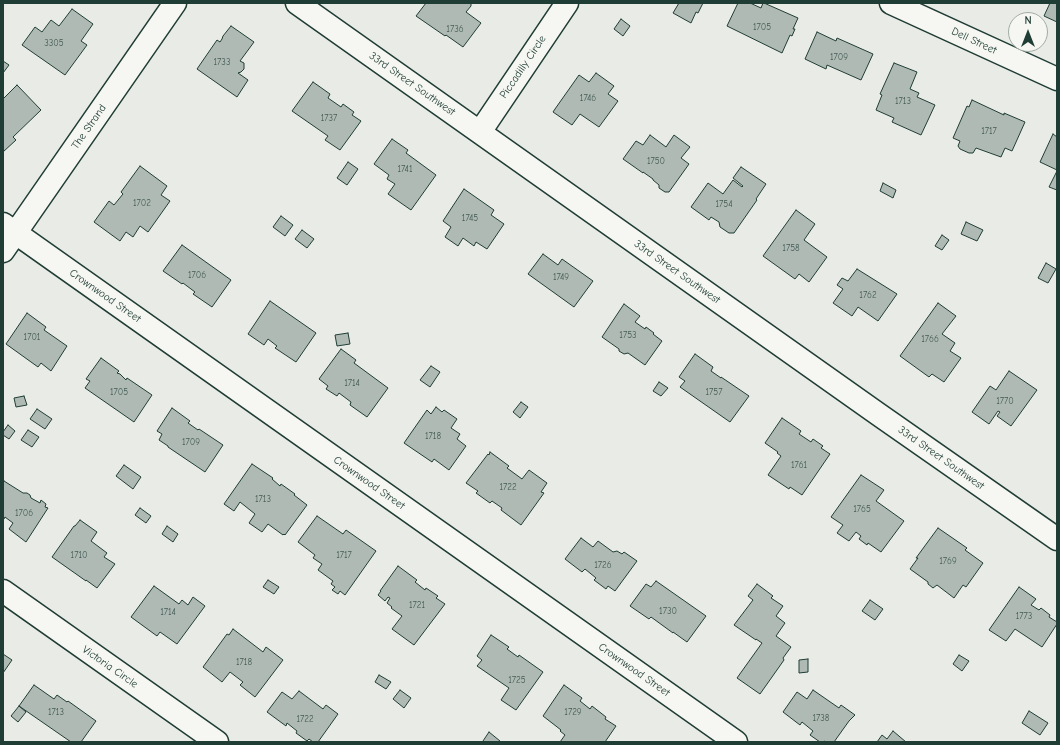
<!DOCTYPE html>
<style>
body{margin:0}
#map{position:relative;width:1060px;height:745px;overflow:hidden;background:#e9ebe7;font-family:"Comic Neue",sans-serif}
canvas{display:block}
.frame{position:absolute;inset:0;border:4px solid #1f3d34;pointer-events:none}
.north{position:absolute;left:1008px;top:12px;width:40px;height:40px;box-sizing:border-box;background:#f6f6f2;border:1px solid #a0aca6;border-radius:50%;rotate:0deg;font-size:11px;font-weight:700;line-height:16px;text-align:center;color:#1f3d34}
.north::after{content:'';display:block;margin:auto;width:14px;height:18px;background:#1f3d34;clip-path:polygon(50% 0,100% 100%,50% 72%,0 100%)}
</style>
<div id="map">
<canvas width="1060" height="745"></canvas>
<div class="frame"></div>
<div class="north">N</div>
</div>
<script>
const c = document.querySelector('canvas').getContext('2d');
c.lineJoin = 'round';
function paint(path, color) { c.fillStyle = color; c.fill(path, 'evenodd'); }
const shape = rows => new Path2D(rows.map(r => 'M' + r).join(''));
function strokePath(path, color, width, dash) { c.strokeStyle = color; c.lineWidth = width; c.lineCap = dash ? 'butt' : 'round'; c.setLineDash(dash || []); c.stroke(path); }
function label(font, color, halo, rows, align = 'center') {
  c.font = font + ' "Comic Neue",sans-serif'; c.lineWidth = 3; c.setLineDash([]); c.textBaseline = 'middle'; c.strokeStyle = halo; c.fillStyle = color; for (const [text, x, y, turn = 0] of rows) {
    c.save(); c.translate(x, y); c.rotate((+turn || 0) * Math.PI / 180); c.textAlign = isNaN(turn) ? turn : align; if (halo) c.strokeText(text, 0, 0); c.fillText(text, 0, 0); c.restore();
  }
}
const building = shape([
 [426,3,471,3,471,6,466,12,481,23,463,47,446,35,445,36,416,16,426,3],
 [679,3,703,3,698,13,696,12,691,23,673,13,679,3],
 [738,3,750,3,761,8,763,3,764,3,798,18,793,29,795,29,792,36,790,35,782,53,727,26,738,3],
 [1050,3,1057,3,1057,22,1044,16,1050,3],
 [72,9,93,24,81,41,87,45,65,75,22,45,35,27,42,32,51,20,59,26,72,9],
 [621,19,630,26,623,36,614,29,621,19],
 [231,26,254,42,240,61,244,63,244,69,241,72,238,73,248,80,237,97,197,69,217,40,220,42,222,39,223,36,231,26],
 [817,32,836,41,837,38,873,54,861,80,827,65,826,69,805,59,817,32],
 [3,61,9,65,3,73,3,61],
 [894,63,917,72,910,89,919,93,917,97,935,105,921,135,892,122,894,118,876,110,882,95,880,94,894,63],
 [596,73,614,86,608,94,618,101,599,127,580,114,572,125,553,112,555,109,579,75,589,82,596,73],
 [313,82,330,94,328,98,341,107,343,104,354,112,352,115,361,121,340,150,325,140,328,136,292,111,313,82],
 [17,85,41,110,13,137,16,140,3,152,3,99,17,85],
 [972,100,1004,115,1004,113,1025,122,1012,151,1005,148,1001,157,976,148,973,153,969,153,960,149,958,146,960,141,953,138,967,106,969,107,972,100],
 [1053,134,1057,137,1057,170,1040,162,1053,134],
 [650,135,666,147,674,135,690,147,681,158,689,164,669,192,665,192,659,188,659,185,653,180,653,179,643,172,643,173,623,159,636,141,643,145,650,135],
 [392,139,408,150,406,153,436,175,411,210,388,194,395,184,387,179,389,175,374,164,392,139],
 [348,162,358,169,347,185,337,178,348,162],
 [140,166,167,186,161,195,170,201,148,232,140,226,133,237,126,232,120,241,94,222,109,201,114,205,123,194,121,192,140,166],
 [741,167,766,184,756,199,757,200,734,233,729,233,720,227,719,222,711,217,709,220,691,207,708,183,723,194,733,180,742,187,743,186,733,178,741,167],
 [1057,171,1057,190,1049,187,1057,171],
 [883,183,896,190,893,198,880,191,883,183],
 [464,189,494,210,491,215,504,224,487,249,476,242,474,246,463,238,458,246,445,237,451,227,443,221,464,189],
 [796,210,815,224,804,240,827,257,809,282,799,274,795,279,763,256,796,210],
 [281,216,293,225,285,236,273,227,281,216],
 [966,222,983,230,977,241,961,234,966,222],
 [302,230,314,239,307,248,295,239,302,230],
 [942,235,949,240,942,250,935,246,942,235],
 [182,245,231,280,212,307,193,294,195,292,183,283,182,284,163,271,182,245],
 [543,254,558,265,562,259,593,281,574,307,528,274,543,254],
 [1046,263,1056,269,1048,283,1038,278,1046,263],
 [857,269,897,294,878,321,858,307,852,316,833,303,843,289,837,285,842,278,848,281,857,269],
 [270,301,316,333,296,362,275,348,277,346,268,339,264,345,248,334,270,301],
 [938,303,956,316,942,334,955,343,950,351,961,358,944,382,932,374,929,377,900,356,938,303],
 [624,304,640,316,635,322,645,329,646,327,654,333,653,334,662,341,645,365,628,353,624,354,619,351,619,349,602,337,624,304],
 [27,313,46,327,44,330,67,346,51,371,41,363,38,367,6,344,27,313],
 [348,333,350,344,337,346,335,335,348,333],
 [341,349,356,360,354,363,388,388,367,417,350,405,351,402,339,393,337,396,326,389,328,386,319,379,341,349],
 [695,354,713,367,711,371,721,378,721,377,749,396,730,422,680,387,685,381,679,377,695,354],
 [101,358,119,371,117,373,120,374,126,380,127,378,152,395,134,422,85,388,90,381,86,379,101,358],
 [431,366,440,372,430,387,420,380,431,366],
 [1009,371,1037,390,1011,426,997,416,1000,412,998,411,989,424,972,412,990,386,996,390,1009,371],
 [659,382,668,388,661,396,653,391,659,382],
 [24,396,27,405,16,407,14,398,24,396],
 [521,402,528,407,520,418,513,412,521,402],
 [436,407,442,412,444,410,457,419,451,428,460,434,457,439,466,446,449,470,434,459,432,462,404,443,427,410,431,414,436,407],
 [172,408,190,421,188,423,198,430,199,429,223,445,205,472,168,447,168,446,159,440,162,434,157,431,172,408],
 [37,409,52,419,45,429,30,419,37,409],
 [782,418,801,431,799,434,811,442,813,439,823,446,821,448,830,454,802,495,790,487,789,489,768,475,781,456,777,453,778,452,765,443,782,418],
 [8,425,15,431,9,439,3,435,3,432,8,425],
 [28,430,39,437,32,447,21,440,28,430],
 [490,452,509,466,507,468,522,479,529,470,547,483,541,492,544,493,521,525,501,510,502,508,492,501,490,503,476,493,478,491,466,483,488,454,489,455,490,452],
 [252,464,273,478,272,479,280,486,281,484,295,494,294,495,307,505,285,535,284,534,283,535,268,524,262,532,249,523,255,514,240,502,234,511,224,504,252,464],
 [124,465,141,477,133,489,116,476,124,465],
 [861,475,884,490,876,501,904,521,881,552,868,543,867,545,859,539,861,536,856,532,849,541,837,533,843,525,831,517,861,475],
 [4,481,23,493,27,493,30,495,31,498,40,503,41,500,46,504,45,507,48,508,26,542,9,529,13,523,5,517,4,519,3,518,3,482,4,481],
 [140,508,151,516,146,523,135,515,140,508],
 [317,516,343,534,346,530,376,551,345,595,340,591,338,594,332,590,335,587,331,584,333,581,318,570,322,564,313,558,315,555,298,542,317,516],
 [80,520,97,532,91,541,107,553,104,557,115,564,97,588,86,580,86,581,52,557,74,526,75,526,80,520],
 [167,526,178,534,173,542,162,534,167,526],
 [938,528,967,548,965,550,983,563,966,587,963,585,954,598,937,585,933,588,928,584,928,582,910,569,918,558,916,558,938,528],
 [581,538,593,547,598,541,613,552,617,551,622,554,624,552,637,561,615,591,608,586,606,589,594,580,596,578,585,569,582,572,565,559,581,538],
 [398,566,417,580,415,582,425,590,426,588,438,596,436,598,445,604,414,645,392,629,402,616,391,608,392,607,387,603,390,598,388,597,385,601,378,595,381,591,380,591,398,566],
 [268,580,279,587,274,594,263,587,268,580],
 [656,581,706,616,687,642,673,632,673,633,651,617,649,619,630,606,646,584,651,587,656,581],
 [757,584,773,596,771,598,783,606,776,616,785,623,776,636,791,647,783,658,784,660,760,694,737,678,762,643,756,639,756,640,734,625,753,600,748,596,757,584],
 [154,586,179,604,182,600,188,605,193,597,205,606,177,644,160,632,157,636,131,617,154,586],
 [1019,587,1036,599,1031,605,1039,610,1041,608,1050,615,1049,617,1057,622,1057,624,1042,647,1015,629,1006,641,989,630,1019,587],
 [870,600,883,609,875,620,862,611,870,600],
 [233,629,263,652,266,647,283,660,255,697,240,685,243,682,230,672,222,682,203,667,227,634,229,635,233,629],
 [491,635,509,647,507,649,518,657,519,655,543,672,516,710,501,700,509,688,477,666,482,660,477,656,491,635],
 [3,654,12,660,3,673,3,654],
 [959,655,969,661,962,671,953,664,959,655],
 [808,659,808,672,799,673,799,660,808,659],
 [379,675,391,682,386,689,375,682,379,675],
 [34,685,54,699,57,695,67,702,68,701,96,721,81,742,71,742,19,706,34,685],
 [564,685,582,698,580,701,590,709,592,706,606,717,605,719,616,726,605,742,560,742,565,735,560,731,561,730,543,716,564,685],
 [400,690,411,698,404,708,393,699,400,690],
 [813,690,839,708,841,705,855,715,849,721,834,742,826,742,824,741,823,742,820,742,810,735,813,731,802,722,800,725,783,712,797,692,807,699,813,690],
 [299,691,323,709,326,705,338,714,318,742,313,742,309,739,307,741,296,733,297,731,287,723,286,726,267,712,282,692,292,699,299,691],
 [19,706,26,712,18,722,11,716,19,706],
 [1029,711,1048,723,1040,735,1022,723,1029,711],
 [893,731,906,742,877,742,882,735,887,739,893,731],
 [489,732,500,741,499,742,484,742,483,741,489,732]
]);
paint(building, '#b0bab5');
strokePath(building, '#1f3d34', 1);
const minor = shape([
 [297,3,878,414,1057,539],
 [891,3,1057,79],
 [480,132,567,3],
 [3,224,736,742],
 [3,251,175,3],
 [3,591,217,742]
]);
strokePath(minor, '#1f3d34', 25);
strokePath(minor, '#f6f6f2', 22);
label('9px', '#435c54', null, [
 ["1705",762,27],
 ["1736",455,29],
 ["3305",54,43],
 ["1709",839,57],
 ["1733",222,62],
 ["1746",588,98],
 ["1713",903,101],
 ["1737",329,118],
 ["1717",989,131],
 ["1750",656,161],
 ["1741",405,169],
 ["1702",142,203],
 ["1754",724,204],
 ["1745",470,218],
 ["1758",791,248],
 ["1706",197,275],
 ["1749",561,277],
 ["1762",868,295],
 ["1753",628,335],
 ["1701",32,337],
 ["1766",930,339],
 ["1714",352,383],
 ["1705",119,392],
 ["1757",714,392],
 ["1770",1005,401],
 ["1718",433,436],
 ["1709",191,442],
 ["1761",799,465],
 ["1722",508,487],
 ["1713",263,499],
 ["1765",862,509],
 ["1706",24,513],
 ["1710",79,555],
 ["1717",344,555],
 ["1769",948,561],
 ["1726",603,565],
 ["1721",417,605],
 ["1730",668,611],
 ["1714",168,612],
 ["1773",1024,616],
 ["1718",244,662],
 ["1725",517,680],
 ["1713",56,712],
 ["1729",573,712],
 ["1738",821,718],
 ["1722",305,719]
]);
label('11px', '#1f3d34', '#f6f6f2', [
 ["Dell Street",974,41,25],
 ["Piccadilly Circle",523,67,-56],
 ["33rd Street Southwest",412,84,35],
 ["The Strand",89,127,-55],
 ["33rd Street Southwest",677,272,35],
 ["Crownwood Street",105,296,35],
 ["33rd Street Southwest",941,458,35],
 ["Crownwood Street",369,483,35],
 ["Victoria Circle",110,667,35],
 ["Crownwood Street",634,670,35]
]);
</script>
